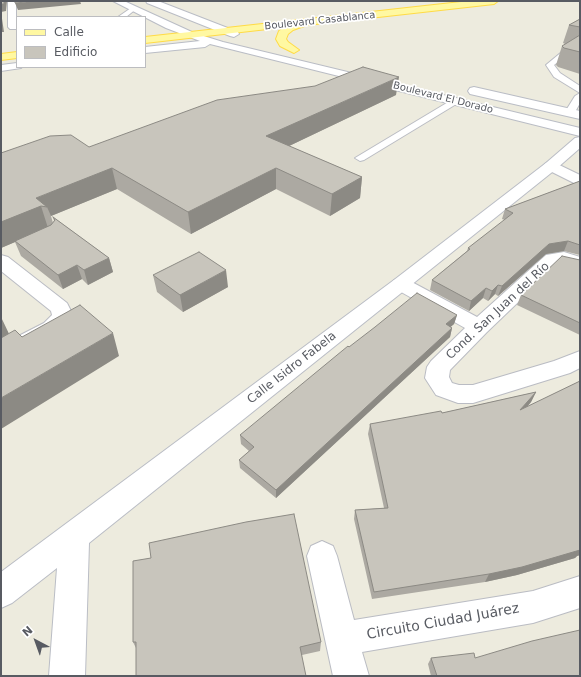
<!DOCTYPE html>
<meta charset="utf-8">
<style>
body{margin:0}
#map{position:relative;width:581px;height:677px;overflow:hidden;background:#edebde;font-family:"DejaVu Sans",sans-serif}
canvas{display:block}
.frame{position:absolute;inset:0;border:2px solid #585b62;pointer-events:none}
.legend{position:absolute;left:16px;top:16px;width:130px;height:52px;box-sizing:border-box;background:#fff;border:1px solid #bcbdc0;margin:0;padding:5px 7px;list-style:none;font-size:12px;color:#585b62}
.legend li{display:flex;align-items:center;gap:8px;height:20px}
.legend b{width:20px;border:1px solid #bcbdc0}
.north{position:absolute;left:16px;top:621px;width:40px;height:40px;-webkit-text-stroke:3px #fff;paint-order:stroke;rotate:319deg;font-size:11px;font-weight:700;line-height:16px;text-align:center;color:#585b62}
.north::after{content:'';display:block;margin:auto;width:14px;height:18px;background:#585b62;clip-path:polygon(50% 0,100% 100%,50% 72%,0 100%)}
</style>
<div id="map">
<canvas width="581" height="677"></canvas>
<div class="frame"></div>
<ul class="legend">
<li><b style="height:5px;background:#fff8a2"></b>Calle</li>
<li><b style="height:11px;background:#c8c5bc"></b>Edificio</li>
</ul>
<div class="north">N</div>
</div>
<script>
const c = document.querySelector('canvas').getContext('2d');
c.lineJoin = 'round';
const shape = rows => new Path2D(rows.map(r => 'M' + r).join(''));
function strokePath(path, color, width, dash) { c.strokeStyle = color; c.lineWidth = width; c.lineCap = dash ? 'butt' : 'round'; c.setLineDash(dash || []); c.stroke(path); }
function paint(path, color) { c.fillStyle = color; c.fill(path, 'evenodd'); }
function label(font, color, halo, rows, align = 'center') {
  c.font = font + ' "DejaVu Sans",sans-serif'; c.lineWidth = 3.5; c.setLineDash([]); c.textBaseline = 'middle'; c.strokeStyle = halo; c.fillStyle = color; for (const [text, x, y, turn = 0] of rows) {
    c.save(); c.translate(x, y); c.rotate((+turn || 0) * Math.PI / 180); c.textAlign = isNaN(turn) ? turn : align; if (halo) c.strokeText(text, 0, 0); c.fillText(text, 0, 0); c.restore();
  }
}
const lane = shape([
 [131,8,136,9,126,17,118,17,131,8],
 [569,46,572,46,576,48,554,65,560,73,580,86,580,93,554,77,546,65,569,46],
 [580,93,580,103,575,112,570,115,567,114,565,112,575,96,580,93],
 [455,98,458,99,460,101,458,103,364,160,360,161,355,158,455,98]
]);
const street = shape([
 [8,1,16,1,16,29,10,29,8,27,8,1],
 [551,161,580,175,580,186,546,169,543,166,546,163,551,161],
 [564,252,580,257,580,270,562,264,558,264,487,332,450,370,449,377,452,383,459,385,473,385,554,361,580,351,580,368,570,373,473,403,458,403,436,395,425,378,427,367,431,361,465,328,394,288,391,284,394,280,401,278,408,280,477,317,546,255,564,252],
 [1,255,8,257,67,303,74,317,60,333,9,361,1,363,1,345,44,323,52,315,51,311,1,271,1,255],
 [322,541,333,546,337,556,354,620,533,591,580,576,580,608,533,623,362,652,369,676,333,676,307,556,311,546,322,541]
]);
const secondary = shape([
 [113,1,124,1,194,33,223,42,580,128,580,136,210,44,205,47,145,53,145,47,200,41,166,28,113,1],
 [146,1,158,1,238,32,239,34,234,37,230,36,147,3,146,1],
 [17,63,17,67,22,67,21,68,1,71,1,65,17,63],
 [474,87,580,111,580,119,470,94,468,91,470,88,474,87],
 [580,137,580,148,556,169,89,543,85,676,49,676,57,568,12,603,1,608,1,572,394,280,546,163,575,138,580,137]
]);
const primary = shape([
 [470,1,498,1,494,4,307,25,293,30,288,34,286,39,288,42,299,50,294,53,280,46,276,39,279,31,285,27,145,43,145,37,470,1],
 [17,52,17,58,1,60,1,54,17,52]
]);
strokePath(lane, '#babcc3', 2);
strokePath(street, '#babcc3', 2);
strokePath(secondary, '#babdc5', 2);
strokePath(primary, '#ffdb46', 2);
paint(lane, '#fff');
paint(street, '#fff');
paint(secondary, '#fff');
paint(primary, '#fff8a2');
paint(shape([
 [580,19,580,74,558,67,556,65,562,46,565,44,563,43,569,25],
 [396,95,289,146,362,177,360,198,330,216,276,189,191,234,117,189,51,216,53,223,54,221,53,217,109,258,113,272,88,285,82,279,63,289,21,256,15,242,1,248,89,147],
 [580,181,580,255,564,251,546,254,498,296,495,294,488,301,483,298,469,311,430,290,432,280,467,251,468,248,505,220,502,219,505,209],
 [580,260,580,335,517,305,521,295],
 [153,275,228,287,183,312,157,292],
 [457,315,454,324,450,327,452,328,450,337,276,498,240,468,239,460,249,451,241,444,240,435],
 [580,381,580,555,577,556,575,558,517,575,485,582,372,599,354,519,355,510,384,508,368,434,370,424,442,413,536,392,531,402,527,407],
 [133,561,321,642,320,651,302,655,136,648,133,642],
 [431,658,475,658,580,676,431,676,428,664]
]), '#aca9a2');
paint(shape([
 [4,1,7,1,6,11,1,12,4,32,1,32,1,4],
 [38,1,80,1,81,4,18,10,15,3],
 [399,77,396,95,266,157,266,136],
 [112,168,117,189,51,216,47,207,41,206,48,228,1,248,1,222,36,198],
 [276,168,276,189,191,234,188,212],
 [362,177,360,198,330,216,332,194],
 [568,241,564,251,546,254,498,296,502,286,549,244],
 [109,258,113,272,88,285,84,270],
 [77,265,82,279,63,289,58,275],
 [226,270,228,287,183,312,180,295],
 [498,285,495,294,488,301,492,291],
 [486,288,483,298,469,311,471,301],
 [457,315,454,324,444,333,446,324],
 [1,317,11,338,1,344],
 [452,328,450,337,276,498,276,490],
 [113,333,119,356,1,429,1,398],
 [536,392,531,402,516,420,520,410],
 [580,548,580,555,577,556,575,558,517,575,485,582,489,574]
]), '#8c8a84');
const building = shape([
 [1,1,4,1,4,4,1,4,1,1],
 [15,1,38,1,15,3,15,1],
 [580,19,580,27,569,25,580,19],
 [580,35,580,52,564,48,562,46,580,35],
 [363,67,399,77,266,136,362,177,332,194,276,168,188,212,112,168,36,198,47,207,41,206,1,222,1,153,50,136,71,135,89,147,217,100,315,86,363,67],
 [580,181,580,245,568,241,549,244,502,286,498,285,492,291,486,288,471,301,432,280,470,249,468,248,513,213,505,209,580,181],
 [53,217,109,258,84,270,77,265,58,275,15,241,51,225,55,220,53,217],
 [199,252,226,270,180,295,153,275,199,252],
 [562,256,580,260,580,323,521,295,562,256],
 [417,293,457,315,446,324,452,328,276,490,239,460,254,447,240,435,348,346,349,347,375,327,417,293],
 [80,305,113,333,1,398,1,338,15,330,22,337,80,305],
 [580,381,580,550,522,567,489,574,374,592,355,510,388,508,370,424,441,411,442,413,536,392,520,410,580,381],
 [294,514,321,642,300,647,306,676,136,676,136,642,133,642,133,561,151,558,149,543,246,522,294,514],
 [580,630,580,676,437,676,431,658,474,653,475,658,532,641,580,630]
]);
paint(building, '#c8c5bc');
strokePath(building, '#8c8a84', 1);
label('10px', '#585b62', '#fff', [
 ["Boulevard Casablanca",320,21,-6],
 ["Boulevard El Dorado",443,98,14]
]);
label('12px', '#585b62', '#fff', [
 ["Cond. San Juan del Río",498,311,-43],
 ["Calle Isidro Fabela",292,368,-38]
]);
label('14px', '#585b62', '#fff', [
 ["Circuito Ciudad Juárez",443,622,-10]
]);
</script>
